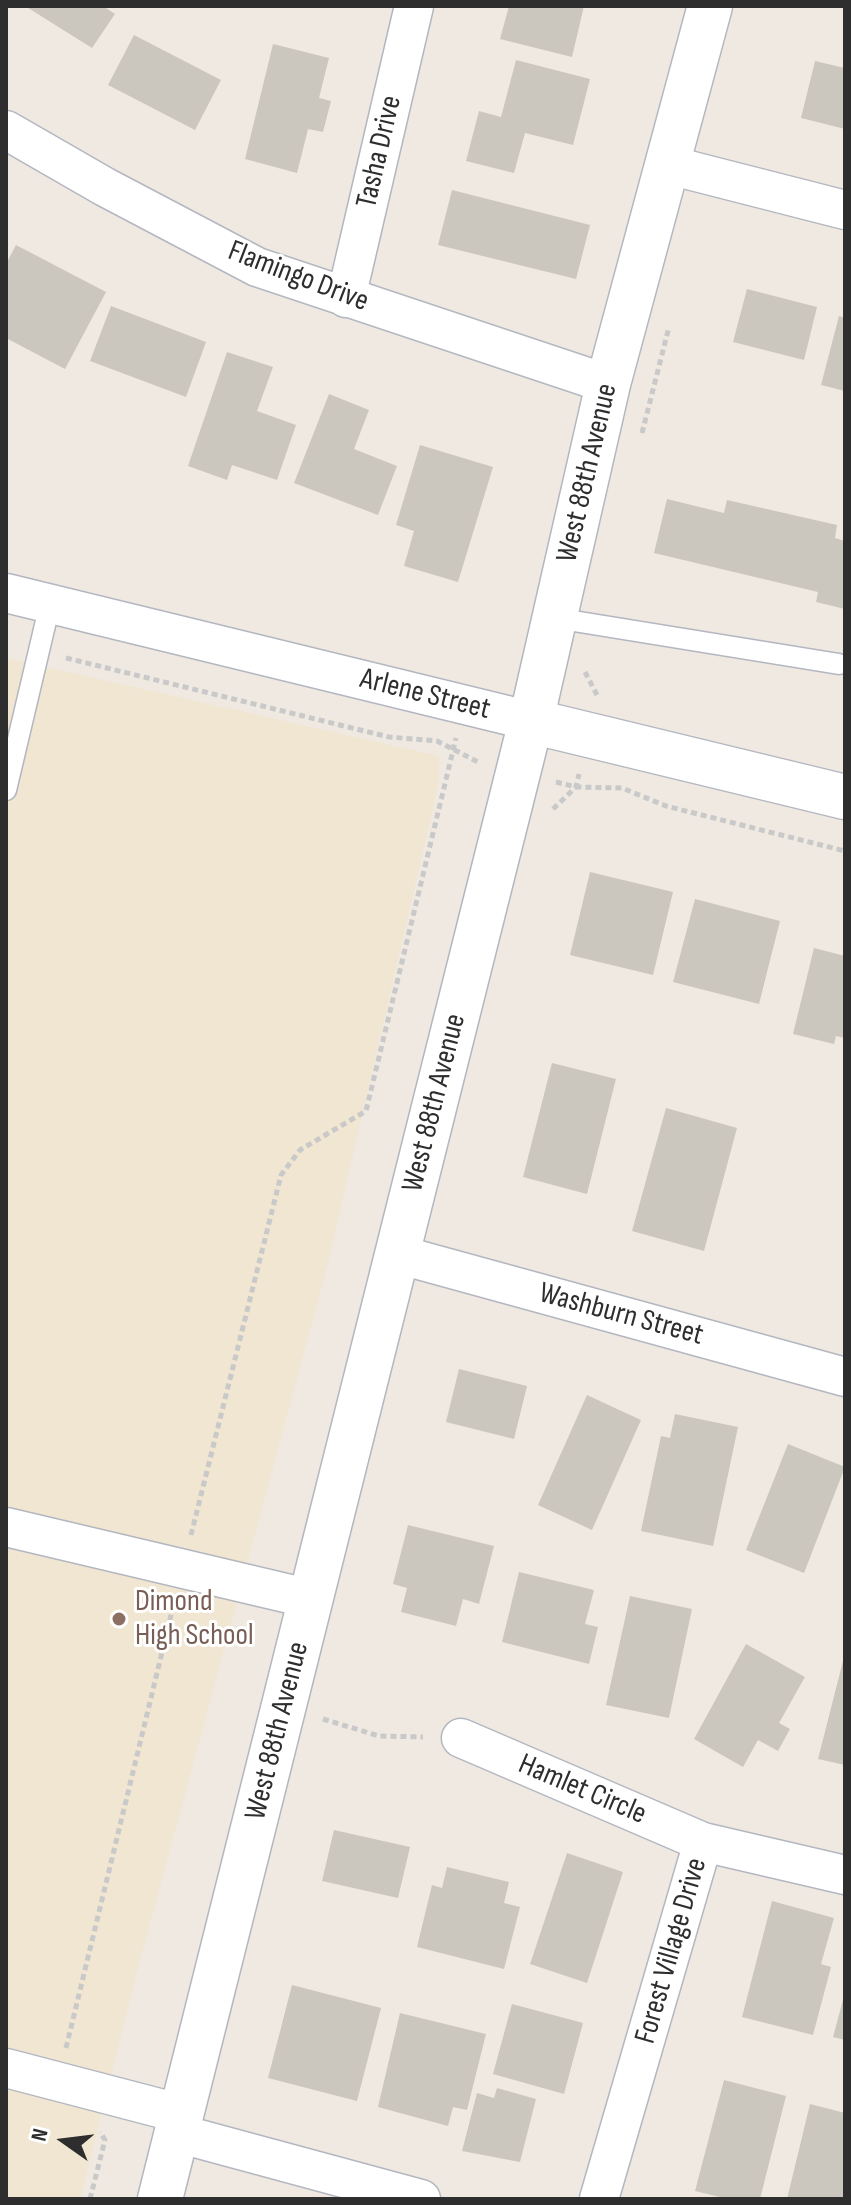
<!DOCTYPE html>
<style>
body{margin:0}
#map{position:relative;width:851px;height:2205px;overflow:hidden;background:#efe9e1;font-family:"Sofia Sans Condensed",sans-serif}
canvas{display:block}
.frame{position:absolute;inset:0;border:8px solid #2e2e2e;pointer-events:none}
.north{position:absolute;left:24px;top:2101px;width:80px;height:80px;-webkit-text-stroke:6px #fff;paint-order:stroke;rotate:284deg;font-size:22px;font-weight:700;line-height:32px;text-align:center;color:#2e2e2e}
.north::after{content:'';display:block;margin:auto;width:28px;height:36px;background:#2e2e2e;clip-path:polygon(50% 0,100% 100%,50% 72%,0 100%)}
</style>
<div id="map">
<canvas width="851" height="2205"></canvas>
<div class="frame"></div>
<div class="north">N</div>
</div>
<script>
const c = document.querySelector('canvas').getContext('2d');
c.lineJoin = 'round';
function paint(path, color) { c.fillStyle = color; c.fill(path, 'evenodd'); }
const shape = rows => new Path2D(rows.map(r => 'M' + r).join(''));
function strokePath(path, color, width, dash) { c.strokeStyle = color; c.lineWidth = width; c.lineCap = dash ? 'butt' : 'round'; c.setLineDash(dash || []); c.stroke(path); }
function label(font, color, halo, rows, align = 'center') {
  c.font = font + ' "Sofia Sans Condensed",sans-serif'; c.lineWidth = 6; c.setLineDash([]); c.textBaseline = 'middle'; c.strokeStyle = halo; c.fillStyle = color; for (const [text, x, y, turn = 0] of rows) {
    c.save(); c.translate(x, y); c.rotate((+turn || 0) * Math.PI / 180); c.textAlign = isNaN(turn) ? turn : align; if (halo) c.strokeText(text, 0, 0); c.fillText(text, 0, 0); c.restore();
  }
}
paint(shape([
 [6,658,439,756,438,786,327,1267,137,1972,80,2199,6,2199]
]), '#f0e6d1');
paint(shape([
 [25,6,103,6,115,14,92,48],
 [509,6,584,6,572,57,500,39],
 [134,35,221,80,195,130,108,85],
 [273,44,329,58,319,98,331,101,323,132,308,129,297,173,245,159],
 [516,60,590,79,573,145,525,133,514,173,466,161,479,111,501,117],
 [815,61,845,68,845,129,801,118],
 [452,190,590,225,576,279,438,245],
 [16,245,106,292,65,369,6,338,6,264],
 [747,289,817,307,804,360,733,342],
 [111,306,206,342,186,397,90,361],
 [839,316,845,318,845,391,821,385],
 [227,352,273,367,257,411,296,425,277,480,232,465,227,480,188,466],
 [329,394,369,410,354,449,397,466,378,515,294,483],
 [420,445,493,467,458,582,404,566,414,531,396,525],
 [667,499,724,513,727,500,837,525,835,538,845,541,845,609,816,602,818,592,654,553],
 [590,872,673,892,653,975,570,955],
 [695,899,780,921,759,1004,673,982],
 [814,948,845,956,845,1038,836,1036,834,1044,793,1034],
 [552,1063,616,1079,587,1194,523,1177],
 [666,1108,737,1128,704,1251,632,1231],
 [459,1369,527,1386,514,1439,446,1422],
 [587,1395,641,1420,592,1530,538,1505],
 [675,1414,738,1427,713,1546,641,1531,661,1436,670,1438],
 [788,1444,845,1467,804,1573,746,1550],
 [408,1525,494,1546,479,1604,463,1599,456,1626,401,1612,407,1588,393,1584],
 [519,1572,594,1590,585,1624,598,1627,589,1664,502,1642],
 [630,1596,692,1609,669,1718,606,1705],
 [746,1644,805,1677,779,1723,790,1729,778,1751,758,1740,743,1767,694,1739],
 [844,1657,845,1657,845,1765,818,1759],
 [334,1830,410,1847,398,1898,322,1881],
 [567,1853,623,1872,587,1983,530,1964],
 [447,1867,509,1882,504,1903,520,1907,504,1969,417,1947,432,1885,442,1888],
 [772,1901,834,1918,821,1964,831,1967,813,2035,742,2017],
 [292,1985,381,2008,357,2101,268,2078],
 [844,1996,845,1996,845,2040,833,2037],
 [512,2004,583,2023,564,2094,493,2074],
 [400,2013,486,2034,467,2110,453,2107,448,2126,378,2107],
 [724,2080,786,2096,760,2199,728,2199,695,2191],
 [497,2088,536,2099,520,2162,462,2151,477,2093,494,2098],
 [810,2104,845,2113,845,2199,787,2199]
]), '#cbc7bf');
const lane = shape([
 [555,618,839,664],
 [6,790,50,604]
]);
const street = shape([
 [6,130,105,187,257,267,608,384],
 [665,164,845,210],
 [346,298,414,6],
 [6,593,531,721],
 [397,1254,845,1377],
 [6,1527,311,1599],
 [461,1738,703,1842,845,1875],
 [6,2068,182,2114],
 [177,2133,421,2199],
 [599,2199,703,1842]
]);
const secondary = shape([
 [531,721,845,797],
 [160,2199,531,721,608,384,710,6]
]);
strokePath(lane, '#b4b7c1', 23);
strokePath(street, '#b4b7c1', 41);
strokePath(secondary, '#b4b7c1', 47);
strokePath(shape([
 [642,433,669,327],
 [66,658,389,737,437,741,480,763],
 [585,672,597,695],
 [556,782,576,787,622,788,666,806,845,851],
 [553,809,576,787,579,774],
 [191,1535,281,1175,300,1150,366,1111,456,738],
 [323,1719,379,1736,423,1737],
 [66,2048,174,1603],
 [90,2199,105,2140,100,2132]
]), '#c9c9c9', 5, [6, 4]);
strokePath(lane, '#fff', 20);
strokePath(street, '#fff', 38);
strokePath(secondary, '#fff', 44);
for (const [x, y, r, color] of [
 [119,1619,8,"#8d6e63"]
]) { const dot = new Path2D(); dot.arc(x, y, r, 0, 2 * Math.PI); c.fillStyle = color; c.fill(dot); strokePath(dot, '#fff', 3); }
label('30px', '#2e2e2e', '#fff', [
 ["Tasha Drive",380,152,-77],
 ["Flamingo Drive",298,277,21],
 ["West 88th Avenue",588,473,-77],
 ["Arlene Street",425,695,14],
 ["West 88th Avenue",435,1103,-76],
 ["Washburn Street",621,1315,15],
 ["West 88th Avenue",278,1731,-76],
 ["Hamlet Circle",582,1790,23],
 ["Forest Village Drive",672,1951,-74]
]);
label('30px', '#785e54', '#fff', [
 ["Dimond",135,1602],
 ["High School",135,1636]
], 'left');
</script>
